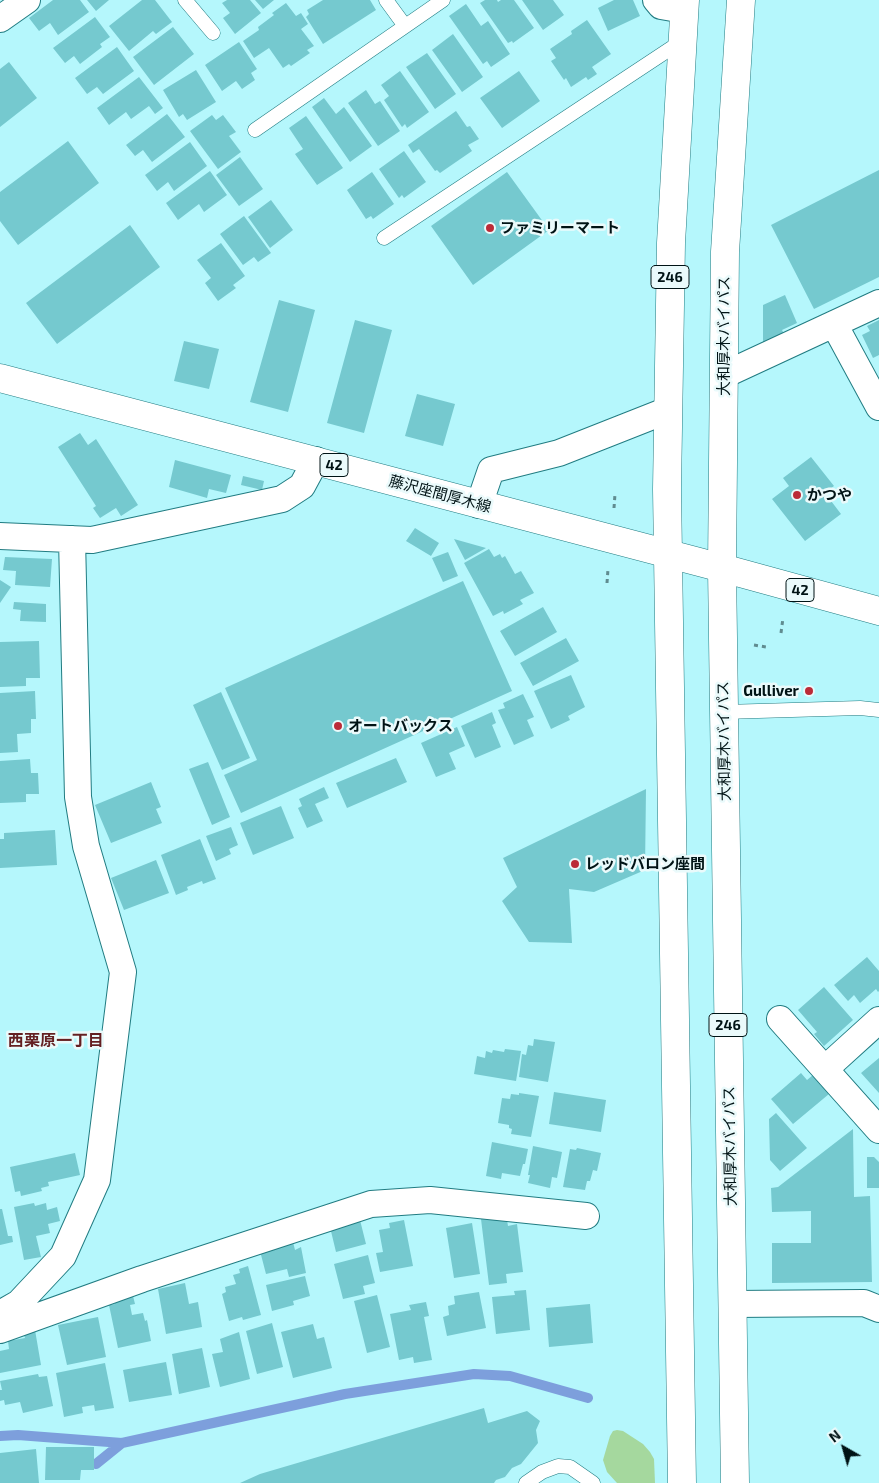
<!DOCTYPE html>
<meta charset="utf-8">
<style>
body{margin:0}
#map{position:relative;width:879px;height:1483px;overflow:hidden;background:#b5f7fc;font-family:"Exo 2",sans-serif}
canvas{display:block}
.north{position:absolute;left:819px;top:1423px;width:50px;height:50px;-webkit-text-stroke:4px #eafafb;paint-order:stroke;rotate:322deg;font-size:14px;font-weight:700;line-height:20px;text-align:center;color:#001315}
.north::after{content:'';display:block;margin:auto;width:18px;height:22px;background:#001315;clip-path:polygon(50% 0,100% 100%,50% 72%,0 100%)}
</style>
<div id="map">
<canvas width="879" height="1483"></canvas>
<div class="north">N</div>
</div>
<script>
const c = document.querySelector('canvas').getContext('2d');
c.lineJoin = 'round';
function paint(path, color) { c.fillStyle = color; c.fill(path, 'evenodd'); }
const shape = rows => new Path2D(rows.map(r => 'M' + r).join(''));
function strokePath(path, color, width, dash) { c.strokeStyle = color; c.lineWidth = width; c.lineCap = dash ? 'butt' : 'round'; c.setLineDash(dash || []); c.stroke(path); }
function label(font, color, halo, rows, align = 'center') {
  c.font = font + ' "Exo 2","Noto Sans JP",sans-serif'; c.lineWidth = 5; c.setLineDash([]); c.textBaseline = 'middle'; c.strokeStyle = halo; c.fillStyle = color; for (const [text, x, y, turn = 0] of rows) {
    c.save(); c.translate(x, y); c.rotate((+turn || 0) * Math.PI / 180); c.textAlign = isNaN(turn) ? turn : align; if (halo) c.strokeText(text, 0, 0); c.fillText(text, 0, 0); c.restore();
  }
}
paint(shape([
 [617,1430,623,1431,643,1444,650,1452,654,1459,655,1483,617,1483,607,1472,603,1460,610,1436,613,1431]
]), '#a5d89e');
strokePath(shape([
 [0,1436,18,1435,122,1443,345,1394,474,1374,510,1376,588,1398],
 [96,1464,122,1443]
]), '#7d9fdc', 10);
paint(shape([
 [53,0,80,0,89,12,58,35,50,23,39,31,29,18],
 [87,0,109,0,96,11],
 [142,0,155,0,172,22,156,34,153,31,129,51,109,26],
 [227,0,250,0,261,13,235,34,223,18,230,13,222,3],
 [255,0,274,0,263,9],
 [323,0,370,0,376,10,323,44,306,17,309,14,307,10],
 [485,0,497,0,498,2,501,0,514,0,534,28,513,43,512,41,508,43,480,3],
 [522,0,553,0,564,15,543,30],
 [614,0,633,0,640,16,608,31,598,8],
 [286,3,296,16,301,13,308,24,301,29,314,46,307,50,310,53,291,66,289,64,283,68,269,48,254,58,243,41,259,30,258,27,274,15,272,13],
 [466,4,481,26,488,21,510,54,491,67,487,61,483,64,449,16],
 [95,17,110,37,100,44,102,47,80,64,74,56,65,63,53,48],
 [587,20,611,54,592,67,597,74,588,80,586,77,571,87,566,78,564,80,551,61,556,58,550,49,572,34,571,31],
 [173,27,194,54,154,85,133,57],
 [453,34,483,77,462,92,432,50],
 [239,42,257,69,251,73,255,80,242,89,236,81,222,91,205,65],
 [117,47,134,71,103,94,97,87,87,94,75,78],
 [427,53,456,94,435,109,406,67],
 [9,62,37,98,0,127,0,69],
 [196,70,216,102,187,120,183,114,179,117,163,90],
 [400,71,429,112,407,128,405,124,402,127,384,100,389,96,381,85],
 [519,71,540,101,502,128,480,98],
 [139,77,163,108,155,114,149,106,131,119,126,112,109,125,97,108],
 [366,90,375,104,380,101,400,131,378,146,348,103],
 [324,98,336,114,344,107,372,146,350,162,312,107],
 [456,111,467,127,470,126,479,139,468,145,472,151,440,173,437,170,435,171,419,149,413,153,408,145],
 [167,114,185,137,152,162,143,150,135,156,126,145],
 [212,115,216,120,223,115,236,132,229,136,241,152,218,169,190,131],
 [306,116,343,168,317,185,295,154,303,149,289,128],
 [68,141,99,183,18,245,0,221,0,192],
 [190,142,207,166,174,191,168,182,157,191,145,175],
 [404,151,426,182,404,198,402,195,399,198,379,169],
 [240,157,263,189,239,206,216,175],
 [879,170,879,277,814,309,771,225],
 [210,171,227,195,204,212,199,204,178,220,166,203],
 [372,172,394,204,373,219,371,216,366,219,347,190],
 [507,172,549,230,473,285,431,226],
 [271,200,293,230,270,248,248,217],
 [244,216,271,253,258,262,254,257,243,265,220,234],
 [130,225,160,267,57,344,26,303],
 [221,243,245,276,233,285,236,288,218,301,205,283,211,278,197,260],
 [785,295,797,323,782,330,784,334,763,343,763,305],
 [279,300,315,310,288,412,250,402],
 [355,320,392,330,364,433,327,423],
 [879,320,879,355,873,358,862,335,870,331,867,326],
 [184,341,219,349,209,389,174,381],
 [417,394,455,404,443,446,405,436],
 [80,433,88,445,96,439,138,505,121,516,116,508,100,518,93,508,96,506,58,447],
 [811,457,834,486,825,493,841,514,805,541,772,499,789,486,783,478],
 [175,460,231,475,226,493,209,489,207,498,169,487],
 [243,476,264,481,262,490,241,485],
 [415,528,439,543,431,556,406,541],
 [454,539,486,548,465,560],
 [489,549,494,557,500,554,502,558,505,556,515,574,521,571,534,593,520,600,523,604,504,614,503,611,493,616,464,563],
 [448,552,458,576,443,582,432,558],
 [5,557,52,559,50,587,15,585,16,571,3,570],
 [0,580,11,587,0,603],
 [463,581,512,691,241,813,224,775,257,760,225,688],
 [14,602,46,604,46,622,20,621,21,610,13,609],
 [543,607,557,632,515,656,500,631],
 [566,638,579,661,533,686,520,663],
 [39,641,40,678,26,678,26,686,0,687,0,642],
 [571,675,585,707,568,716,570,720,551,729,534,691],
 [35,691,36,719,31,719,31,733,17,734,18,752,0,753,0,693],
 [221,692,250,758,222,770,193,705],
 [523,694,534,717,527,720,534,736,514,745,498,710,505,708,503,703],
 [492,712,496,723,492,725,501,747,475,758,461,726],
 [457,727,465,746,449,753,456,769,436,777,421,743],
 [396,758,407,782,347,808,336,783],
 [30,759,31,773,38,773,39,794,26,794,26,802,0,803,0,761],
 [208,762,230,817,212,825,189,769],
 [151,782,161,807,156,809,162,823,111,843,95,805],
 [324,787,329,798,315,804,323,821,307,828,298,808,302,806,299,799],
 [646,789,645,870,594,892,569,889,572,943,529,942,502,901,517,887,503,858],
 [281,806,294,838,253,855,240,823],
 [231,827,238,845,229,849,231,854,216,861,206,836],
 [55,830,57,865,0,868,0,839,4,839,4,833],
 [200,839,216,879,203,884,202,881,187,887,188,890,176,895,161,855],
 [156,860,169,893,124,910,111,878],
 [867,957,879,971,879,991,878,992,876,989,860,1003,854,995,848,1001,834,985],
 [824,987,853,1020,824,1046,814,1034,817,1032,798,1010],
 [534,1039,555,1042,548,1082,519,1077,522,1054,526,1055,528,1045,533,1046],
 [505,1049,521,1051,516,1081,474,1074,477,1056,485,1058,486,1051,492,1053,493,1050,504,1052],
 [879,1058,879,1093,861,1073],
 [801,1073,807,1080,813,1075,829,1094,793,1124,771,1099],
 [554,1092,606,1100,601,1132,549,1124],
 [519,1093,539,1096,531,1137,511,1134,512,1129,509,1128,509,1125,498,1123,502,1098,510,1099,511,1094,519,1095],
 [776,1113,807,1148,780,1171,770,1160,769,1119],
 [853,1129,854,1197,870,1196,872,1282,772,1283,772,1243,811,1243,811,1211,772,1212,771,1188,778,1187],
 [492,1142,528,1149,525,1164,523,1164,520,1176,502,1173,501,1179,486,1176],
 [533,1146,562,1152,557,1178,552,1177,550,1188,528,1183,530,1175,528,1175],
 [577,1148,601,1153,597,1171,593,1170,590,1181,587,1181,585,1190,563,1187,570,1149,576,1150],
 [75,1153,80,1175,48,1182,49,1186,41,1188,42,1191,21,1196,20,1191,15,1192,10,1167],
 [867,1157,874,1157,879,1162,879,1188,867,1188],
 [34,1203,35,1206,46,1203,47,1210,57,1207,60,1221,48,1224,50,1233,36,1236,41,1257,24,1260,14,1207],
 [0,1209,2,1209,8,1236,12,1236,13,1242,0,1245],
 [481,1219,507,1220,508,1226,517,1224,523,1272,506,1274,507,1283,489,1285],
 [360,1220,366,1244,336,1252,330,1227],
 [404,1220,413,1266,380,1272,376,1253,383,1252,379,1230,390,1228,389,1223],
 [472,1223,480,1274,454,1278,446,1228],
 [293,1242,295,1250,301,1247,306,1273,289,1277,287,1269,266,1274,260,1251],
 [368,1255,375,1283,363,1286,365,1294,343,1299,334,1264],
 [248,1266,261,1315,243,1320,242,1317,229,1321,222,1294,226,1292,225,1287,236,1284,233,1275,240,1273,239,1269],
 [305,1276,310,1296,293,1301,294,1305,272,1311,266,1285],
 [185,1283,189,1304,198,1302,202,1327,166,1334,158,1289],
 [526,1290,530,1330,496,1334,492,1297,515,1295,514,1291],
 [479,1292,486,1328,447,1336,443,1317,449,1315,448,1306,455,1304,454,1296],
 [377,1295,390,1347,367,1353,354,1301],
 [133,1296,135,1304,130,1305,132,1315,143,1313,145,1321,147,1320,151,1341,118,1348,109,1305,115,1304,114,1300],
 [426,1302,429,1316,424,1317,432,1360,414,1363,413,1357,399,1360,390,1314,411,1310,409,1305],
 [590,1304,593,1343,549,1347,546,1308],
 [98,1317,106,1357,67,1365,58,1325],
 [272,1323,283,1367,257,1374,246,1331],
 [313,1324,317,1339,324,1337,332,1368,293,1378,281,1332],
 [35,1330,41,1365,0,1373,0,1351,9,1349,8,1341,25,1338,23,1332],
 [239,1332,250,1379,220,1387,212,1354,223,1352,220,1339],
 [202,1348,210,1387,179,1394,172,1354],
 [166,1362,172,1395,129,1402,123,1370],
 [105,1363,114,1408,95,1411,94,1405,82,1407,83,1413,64,1417,56,1373],
 [38,1374,39,1377,47,1376,53,1406,23,1413,20,1402,5,1405,4,1400,0,1401,0,1390,2,1390,0,1381],
 [484,1408,488,1423,527,1411,540,1421,536,1430,538,1443,521,1464,512,1468,505,1477,496,1480,494,1483,240,1483,260,1474],
 [46,1447,94,1447,94,1470,81,1470,80,1480,45,1480],
 [36,1449,39,1483,0,1483,0,1453]
]), '#75c9cf');
const service = shape([
 [185,0,213,33],
 [386,0,405,26],
 [255,130,443,0],
 [384,238,682,41],
 [724,712,860,708,879,710],
 [526,1483,542,1472,558,1466,570,1467,593,1483]
]);
const minor = shape([
 [656,0,661,6,684,10],
 [0,19,27,0],
 [834,324,879,407],
 [724,375,879,303],
 [479,505,491,470,559,453,668,410],
 [0,536,92,540,282,499,302,486,316,460],
 [780,1019,879,1130],
 [825,1069,879,1020],
 [732,1304,864,1303,879,1309],
 [0,1314,19,1303,63,1256,97,1180,123,972,86,846,78,797,72,539],
 [0,1330,142,1279,371,1204,430,1200,586,1216]
]);
const primary = shape([
 [0,378,722,568,879,611]
]);
const trunk = shape([
 [682,1483,667,489,671,243,685,0],
 [735,1483,722,568,725,252,741,0]
]);
strokePath(service, '#217c82', 15);
strokePath(minor, '#217c82', 28);
strokePath(primary, '#217c82', 29);
strokePath(trunk, '#217c82', 29);
strokePath(shape([
 [614,508,615,494],
 [607,583,608,569],
 [781,633,783,618],
 [754,645,766,647]
]), '#608c90', 3, [4, 4]);
strokePath(service, '#fff', 14);
strokePath(minor, '#fff', 26);
strokePath(primary, '#fff', 28);
strokePath(trunk, '#fff', 28);
for (const [x, y, r, color] of [
 [490,228,5,"#bb2b38"],
 [797,495,5,"#bb2b38"],
 [809,691,5,"#bb2b38"],
 [338,726,5,"#bb2b38"],
 [575,864,5,"#bb2b38"]
]) { const dot = new Path2D(); dot.arc(x, y, r, 0, 2 * Math.PI); c.fillStyle = color; c.fill(dot); strokePath(dot, '#eafafb', 2); }
for (const [x, y, w] of [
 [670,277,38],
 [334,465,28],
 [800,590,28],
 [728,1025,38]
]) { const box = new Path2D(); box.roundRect(x - w / 2, y - 11.5, w, 23, 4); c.fillStyle = '#eafafb'; c.fill(box); strokePath(box, '#001315', 1); }
label('bold 14px', '#001315', null, [
 ["246",670,277],
 ["42",334,465],
 ["42",800,590],
 ["246",728,1025]
]);
label('bold 15px', '#001315', '#eafafb', [
 ["ファミリーマート",500,228],
 ["かつや",807,495],
 ["Gulliver",799,691,"right"],
 ["オートバックス",348,726],
 ["レッドバロン座間",585,864]
], 'left');
label('15px', '#001315', '#eafafb', [
 ["大和厚木バイパス",724,336,-90],
 ["藤沢座間厚木線",440,494,15],
 ["大和厚木バイパス",724,741,-91],
 ["大和厚木バイパス",730,1146,-91]
]);
label('bold 16px', '#641f22', '#eafafb', [
 ["西栗原一丁目",56,1041]
]);
</script>
